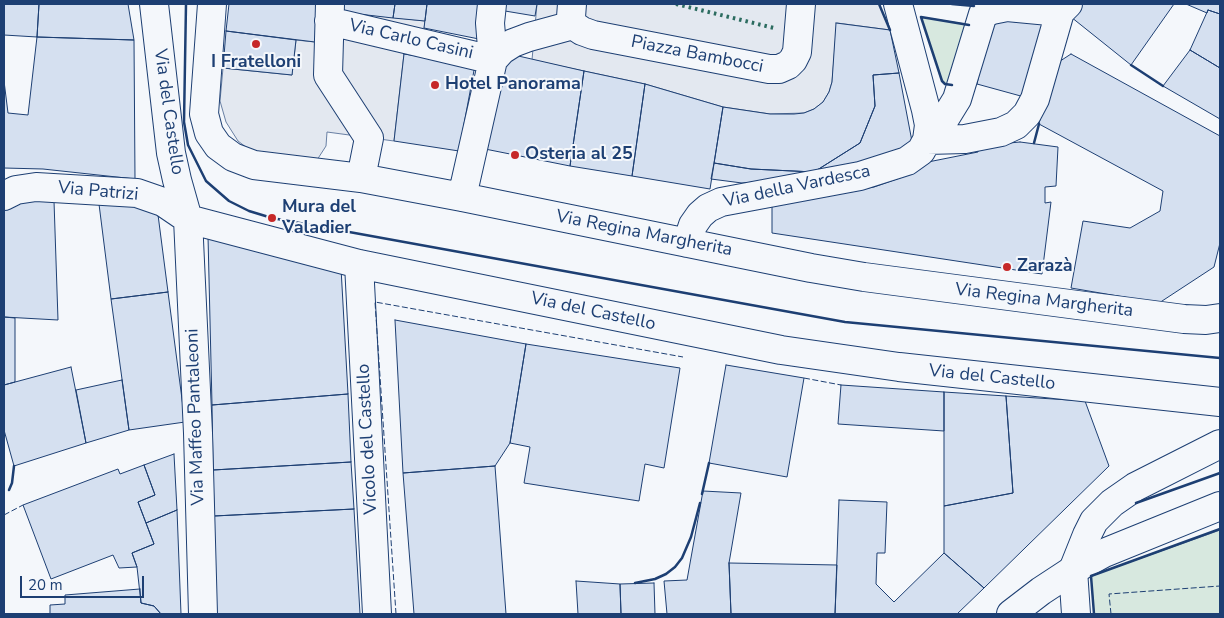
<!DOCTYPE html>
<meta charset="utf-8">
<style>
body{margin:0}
#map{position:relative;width:1224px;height:618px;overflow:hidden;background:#f4f7fb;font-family:"Nunito Sans",sans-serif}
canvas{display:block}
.frame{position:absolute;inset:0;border:5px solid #1d3f73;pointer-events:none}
.scale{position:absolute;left:20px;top:576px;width:124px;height:22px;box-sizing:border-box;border:2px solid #1d3f73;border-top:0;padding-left:6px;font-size:15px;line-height:18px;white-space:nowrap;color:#1d3f73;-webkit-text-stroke:4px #f4f7fb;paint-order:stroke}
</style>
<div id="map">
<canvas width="1224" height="618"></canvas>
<div class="frame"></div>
<div class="scale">20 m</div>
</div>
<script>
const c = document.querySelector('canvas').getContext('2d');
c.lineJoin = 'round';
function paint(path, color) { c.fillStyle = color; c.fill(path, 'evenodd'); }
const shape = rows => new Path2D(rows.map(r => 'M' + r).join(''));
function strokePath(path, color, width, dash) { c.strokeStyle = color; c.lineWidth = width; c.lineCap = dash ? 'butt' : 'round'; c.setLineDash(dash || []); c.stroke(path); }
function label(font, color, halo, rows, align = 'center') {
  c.font = font + ' "Nunito Sans",sans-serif'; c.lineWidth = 4; c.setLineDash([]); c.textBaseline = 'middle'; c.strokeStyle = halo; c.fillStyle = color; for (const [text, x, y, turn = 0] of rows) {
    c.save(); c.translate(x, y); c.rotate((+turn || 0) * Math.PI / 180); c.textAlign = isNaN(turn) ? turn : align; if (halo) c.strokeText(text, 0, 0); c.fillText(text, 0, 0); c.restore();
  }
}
const green = shape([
 [921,17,972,25,949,86,942,81,921,17],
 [1220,530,1220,614,1094,614,1091,576,1220,530]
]);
paint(green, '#d7e8df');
strokePath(green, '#687fa3', 1);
const parking = shape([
 [537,4,879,4,890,30,837,23,832,82,829,92,823,102,814,109,804,113,770,114,723,107,645,84,532,60,537,4],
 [319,9,425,21,421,56,404,54,394,141,327,132,326,146,317,160,255,154,238,141,226,122,220,101,223,68,292,75,296,40,315,42,319,9]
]);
paint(parking, '#e3e8f0');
strokePath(parking, '#687fa3', 1);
const building = shape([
 [4,4,39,4,37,37,4,35,4,4],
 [39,4,128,4,134,40,37,37,39,4],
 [229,4,319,4,315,42,226,31,229,4],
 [342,4,395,4,393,18,341,12,342,4],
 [395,4,427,4,425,21,393,18,395,4],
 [427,4,488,4,484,40,424,28,427,4],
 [494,4,537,4,535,16,493,9,494,4],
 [1079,4,1174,4,1131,65,1071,17,1079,4],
 [1186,4,1220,4,1220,14,1208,10,1207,13,1186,4],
 [1208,10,1220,14,1220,68,1190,50,1208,10],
 [990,20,1050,24,1028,98,977,84,990,20],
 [836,23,890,30,899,73,873,75,875,106,860,143,814,172,751,169,714,163,723,107,770,114,794,114,804,113,814,109,823,102,829,92,832,82,836,23],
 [226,31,296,40,292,75,223,68,226,31],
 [37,37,134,40,135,179,43,169,4,168,4,81,8,113,28,115,37,37],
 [1190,50,1220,68,1220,119,1163,86,1190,50],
 [404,54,475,65,459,151,394,141,404,54],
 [1071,54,1220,136,1220,243,1214,267,1159,303,1071,288,1083,221,1130,228,1160,211,1163,191,1039,124,1051,67,1071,54],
 [514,55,584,71,570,166,485,149,506,60,514,55],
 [584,71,645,84,632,176,570,166,584,71],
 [899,73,914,152,829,176,742,183,711,179,714,163,751,169,814,172,860,143,875,106,873,75,899,73],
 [645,84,723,107,710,189,632,176,645,84],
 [1020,142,1058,147,1056,186,1045,187,1045,203,1051,202,1042,274,772,233,772,203,874,187,911,174,908,166,978,152,978,146,1020,142],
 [4,198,54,201,58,320,4,317,4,198],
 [99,204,157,207,168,292,111,299,99,204],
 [208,236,341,268,348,394,212,405,208,236],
 [168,292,185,422,129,430,111,299,168,292],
 [4,317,15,318,15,382,4,385,4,317],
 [395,320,526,344,510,443,495,466,403,473,395,320],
 [526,344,680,368,664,468,645,464,639,501,524,483,530,447,510,443,526,344],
 [726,365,804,378,787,477,709,463,726,365],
 [71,367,86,443,14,466,4,430,4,385,71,367],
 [122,380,129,430,86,443,76,390,122,380],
 [841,385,944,392,944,431,838,424,841,385],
 [944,392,1006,396,1013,493,944,506,944,392],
 [348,394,351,462,213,470,212,405,348,394],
 [1006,396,1085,401,1109,466,984,588,944,553,944,506,1013,493,1006,396],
 [174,454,177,510,146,523,138,502,155,495,144,465,174,454],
 [351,462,354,509,214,516,213,470,351,462],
 [144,465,155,495,138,502,154,544,132,553,137,567,119,568,113,555,51,579,23,505,118,469,120,474,144,465],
 [495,466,506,614,414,614,403,473,495,466],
 [703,491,741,493,729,563,731,614,667,614,664,581,687,580,703,491],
 [839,500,887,502,885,553,877,553,876,584,894,602,944,553,984,588,957,614,835,614,839,500],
 [354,509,360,614,216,614,214,516,354,509],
 [177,510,181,614,161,614,154,606,141,603,137,567,132,553,154,544,146,523,177,510],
 [729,563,837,565,835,614,731,614,729,563],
 [576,581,620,584,621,614,578,614,576,581],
 [654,583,655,614,621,614,620,584,654,583],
 [140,589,141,603,154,606,161,614,50,614,50,605,65,604,65,595,140,589]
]);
paint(building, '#d5e0f0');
strokePath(building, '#1d3f73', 1);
const minor = shape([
 [154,4,171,153,177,180,188,219,198,433,203,614],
 [212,4,204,114,209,133,218,146,233,157,254,165,361,178,462,197,811,268,864,277,1184,319,1206,320,1220,318],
 [330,4,328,75,369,138,361,178],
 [572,4,571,17,573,25,582,31,593,35,769,69,779,69,788,65,793,60,797,52,801,4],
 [329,21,493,60,490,23,492,4],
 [927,140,965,139,1001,132,1016,125,1027,114,1035,99,1060,12,1068,4],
 [927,140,941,125,957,99,983,14,992,10,1007,7,1060,12],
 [4,196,16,190,36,187,137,193,163,202,188,219,359,264,781,350,899,367,1220,402],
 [462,197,493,60,502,50,513,43,529,37,573,25],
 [687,243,693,225,700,215,708,208,721,202,860,176,907,161,921,151,927,140,929,125,926,110,898,4],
 [359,264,377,614],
 [1076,614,1073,570,1087,535,1094,521,1112,503,1135,487,1220,444]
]);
const major = shape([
 [1011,614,1041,591,1073,570,1104,553,1220,506]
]);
strokePath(minor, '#1d3f73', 30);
strokePath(major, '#1d3f73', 30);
strokePath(minor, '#f4f7fb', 28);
strokePath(major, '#f4f7fb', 28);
strokePath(shape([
 [676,4,774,28]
]), '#2c6c60', 4, [2.5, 4]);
strokePath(shape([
 [804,378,841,385],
 [4,515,23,505],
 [396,614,375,302,683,357],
 [1111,614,1109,594,1220,586]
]), '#1d3f73', 1, [6, 2.5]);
strokePath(shape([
 [186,4,184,122,188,145,206,181,229,201,249,211,272,218,845,322,1220,358],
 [879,4,890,30],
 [952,4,974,6],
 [1131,65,1163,86],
 [952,85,945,84,942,81,921,17,969,25],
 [1034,143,1039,124],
 [9,490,12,483,14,466],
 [702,494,709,463],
 [1136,503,1220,473],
 [635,583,655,579,666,574,675,567,682,558,691,537,700,503],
 [1094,614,1091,576,1220,529]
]), '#1d3f73', 2.5);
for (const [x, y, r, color] of [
 [256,44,5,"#c62828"],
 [435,85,5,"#c62828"],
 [515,155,5,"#c62828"],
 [272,218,5,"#c62828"],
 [1007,267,5,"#c62828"]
]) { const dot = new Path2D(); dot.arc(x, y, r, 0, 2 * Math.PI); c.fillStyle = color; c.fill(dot); strokePath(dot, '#f4f7fb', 2); }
label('18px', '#1d3f73', '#f4f7fb', [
 ["Via Carlo Casini",411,40,13],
 ["Piazza Bambocci",697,55,11],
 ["Via del Castello",168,112,82],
 ["Via della Vardesca",797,187,-12],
 ["Via Patrizi",98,192,5],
 ["Via Regina Margherita",644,234,11],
 ["Via Regina Margherita",1044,301,7],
 ["Via del Castello",593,312,12],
 ["Via del Castello",992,378,6],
 ["Via Maffeo Pantaleoni",196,417,-92],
 ["Vicolo del Castello",368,439,-93]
]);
label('bold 18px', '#1d3f73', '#f4f7fb', [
 ["I Fratelloni",256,63,"center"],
 ["Hotel Panorama",445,85],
 ["Osteria al 25",525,155],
 ["Mura del",282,208],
 ["Valadier",282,229],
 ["Zarazà",1017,267]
], 'left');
</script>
